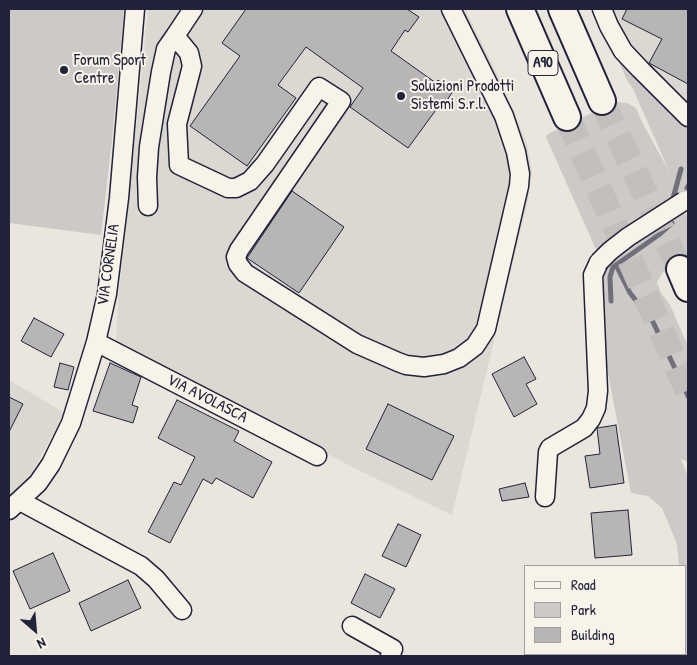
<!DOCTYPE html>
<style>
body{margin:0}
#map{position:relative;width:697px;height:665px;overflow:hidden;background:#eae6de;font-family:"Patrick Hand",sans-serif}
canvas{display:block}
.frame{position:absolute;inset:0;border:10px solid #22223b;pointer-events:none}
.legend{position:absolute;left:524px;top:565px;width:162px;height:90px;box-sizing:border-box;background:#f7f3e8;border:1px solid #a29fa3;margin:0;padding:6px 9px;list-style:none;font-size:15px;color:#22223b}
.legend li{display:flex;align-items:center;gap:10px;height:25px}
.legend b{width:25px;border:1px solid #a29fa3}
.north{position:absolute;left:10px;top:605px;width:50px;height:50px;-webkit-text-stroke:4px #f7f3e8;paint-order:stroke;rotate:153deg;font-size:14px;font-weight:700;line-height:20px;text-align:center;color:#22223b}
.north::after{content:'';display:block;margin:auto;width:18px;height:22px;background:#22223b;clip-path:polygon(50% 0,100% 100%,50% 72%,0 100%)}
</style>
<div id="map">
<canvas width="697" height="665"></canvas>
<div class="frame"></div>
<ul class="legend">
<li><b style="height:6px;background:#f7f3e8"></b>Road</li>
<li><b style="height:14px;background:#cdc9c6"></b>Park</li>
<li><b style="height:14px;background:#b8b6b5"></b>Building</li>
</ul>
<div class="north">N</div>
</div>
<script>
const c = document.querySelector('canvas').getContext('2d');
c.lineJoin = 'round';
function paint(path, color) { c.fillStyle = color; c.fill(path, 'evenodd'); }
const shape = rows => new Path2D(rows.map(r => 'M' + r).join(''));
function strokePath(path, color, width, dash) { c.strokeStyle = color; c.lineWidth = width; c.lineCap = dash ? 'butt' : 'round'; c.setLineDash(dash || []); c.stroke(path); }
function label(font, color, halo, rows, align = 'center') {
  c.font = font + ' "Patrick Hand",sans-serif'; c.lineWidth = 4; c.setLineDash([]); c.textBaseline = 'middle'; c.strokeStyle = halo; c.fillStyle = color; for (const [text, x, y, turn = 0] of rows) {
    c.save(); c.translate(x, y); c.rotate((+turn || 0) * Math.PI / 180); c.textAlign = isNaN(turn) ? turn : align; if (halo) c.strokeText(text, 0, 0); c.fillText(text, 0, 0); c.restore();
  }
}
paint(shape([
 [148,9,465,9,498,75,527,143,532,171,528,200,452,515,354,468,116,341,118,302],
 [612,9,688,9,688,111,637,54,613,14],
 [9,380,65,413,22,490,9,501]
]), '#dbd8d2');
paint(shape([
 [9,9,124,9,113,131,101,235,9,223],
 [614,52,671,110,669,114,674,117,677,115,688,126,688,188,680,197,598,254,546,137,548,134,604,107,617,102,627,103,636,108,642,122,670,173,633,89,628,82],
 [685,209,688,223,688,260,663,272,657,282,661,293,670,305,688,346,688,462,681,459,688,477,688,656,629,656,625,654,686,654,686,566,679,566,677,544,662,508,648,496,631,493,606,363,599,281,607,264,614,257]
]), '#cdc9c6');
strokePath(shape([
 [687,188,688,186],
 [672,202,681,169],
 [616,265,630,293,653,322,688,396],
 [611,301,610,277,613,267,660,234,672,223]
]), '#716f7b', 5);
const building = shape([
 [246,9,407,9,419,17,408,32,405,30,391,51,436,83,438,80,453,91,444,105,441,103,408,148,350,107,363,88,306,47,278,85,296,98,247,166,190,126,240,56,222,43,246,9],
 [627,9,688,9,688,84,649,63,662,39,622,19,627,9],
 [292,191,344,227,299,293,247,258,292,191],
 [34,318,64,334,51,357,21,341,34,318],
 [524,357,536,379,526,384,537,404,514,417,492,374,524,357],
 [60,363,74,367,68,390,54,387,60,363],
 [110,363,141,377,132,405,138,407,133,423,93,411,110,363],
 [9,397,23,404,9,432,9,397],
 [177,400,239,431,234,441,272,462,253,498,216,478,212,484,203,479,170,543,148,532,174,482,181,485,195,457,158,438,177,400],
 [388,404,454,436,432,480,366,449,388,404],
 [616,425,624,483,590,488,585,456,600,454,597,428,616,425],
 [525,483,529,497,502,501,499,489,525,483],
 [628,510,632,555,595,558,591,513,628,510],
 [398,524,421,535,406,567,382,556,398,524],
 [53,553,70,591,30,609,13,571,53,553],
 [365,574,395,589,380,618,351,603,365,574],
 [128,580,141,608,91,631,79,603,128,580]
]);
paint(building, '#b8b6b5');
strokePath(building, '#22223b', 1);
strokePath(shape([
 [602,101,680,269],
 [567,117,688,391]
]), '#c2bfbd', 26, [26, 13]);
const minor = shape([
 [193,9,175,36,189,53,192,66,177,124,179,165,228,188,236,188,250,181,265,164,319,87,341,101,239,250,236,257,238,264,245,273,357,344,398,362,406,365,424,367,444,364,459,358,475,346,486,329,519,186,520,174,516,152,504,116,451,9],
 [602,9,609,26,623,51,640,69,688,117],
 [148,206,147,177,149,147,161,72,166,49,175,36],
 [96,342,317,456],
 [545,497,548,452,550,448,584,428,591,419,596,408,598,391,593,275,599,262],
 [20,501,141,566,156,579,182,610],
 [9,510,38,483,51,464,71,423,96,342,107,294,119,198,135,9],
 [352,626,393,649,390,656]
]);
const highway = shape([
 [520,9,567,117],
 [562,9,602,101],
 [680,269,688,288]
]);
strokePath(minor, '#22223b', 21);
strokePath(highway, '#22223b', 30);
strokePath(minor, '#f7f3e8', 18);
strokePath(highway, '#f7f3e8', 26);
const minorBridge = shape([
 [599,262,610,251,628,237,684,201]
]);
strokePath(minorBridge, '#22223b', 21, []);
strokePath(minorBridge, '#f7f3e8', 18);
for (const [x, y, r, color] of [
 [64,70,5,"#22223b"],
 [401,96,5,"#22223b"]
]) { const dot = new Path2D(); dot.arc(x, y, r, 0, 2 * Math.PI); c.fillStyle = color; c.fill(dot); strokePath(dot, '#f7f3e8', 2); }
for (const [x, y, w] of [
 [543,63,30]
]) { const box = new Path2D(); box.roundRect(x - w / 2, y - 12.5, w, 25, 4); c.fillStyle = '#f7f3e8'; c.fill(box); strokePath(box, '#22223b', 1); }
label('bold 15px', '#22223b', null, [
 ["A90",543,63]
]);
label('16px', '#22223b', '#f7f3e8', [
 ["Forum Sport",74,61],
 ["Centre",74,79],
 ["Soluzioni Prodotti",411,87],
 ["Sistemi S.r.l.",411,105]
], 'left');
label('16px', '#22223b', '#f7f3e8', [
 ["VIA CORNELIA",109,265,-82],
 ["VIA AVOLASCA",207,399,27]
]);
</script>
